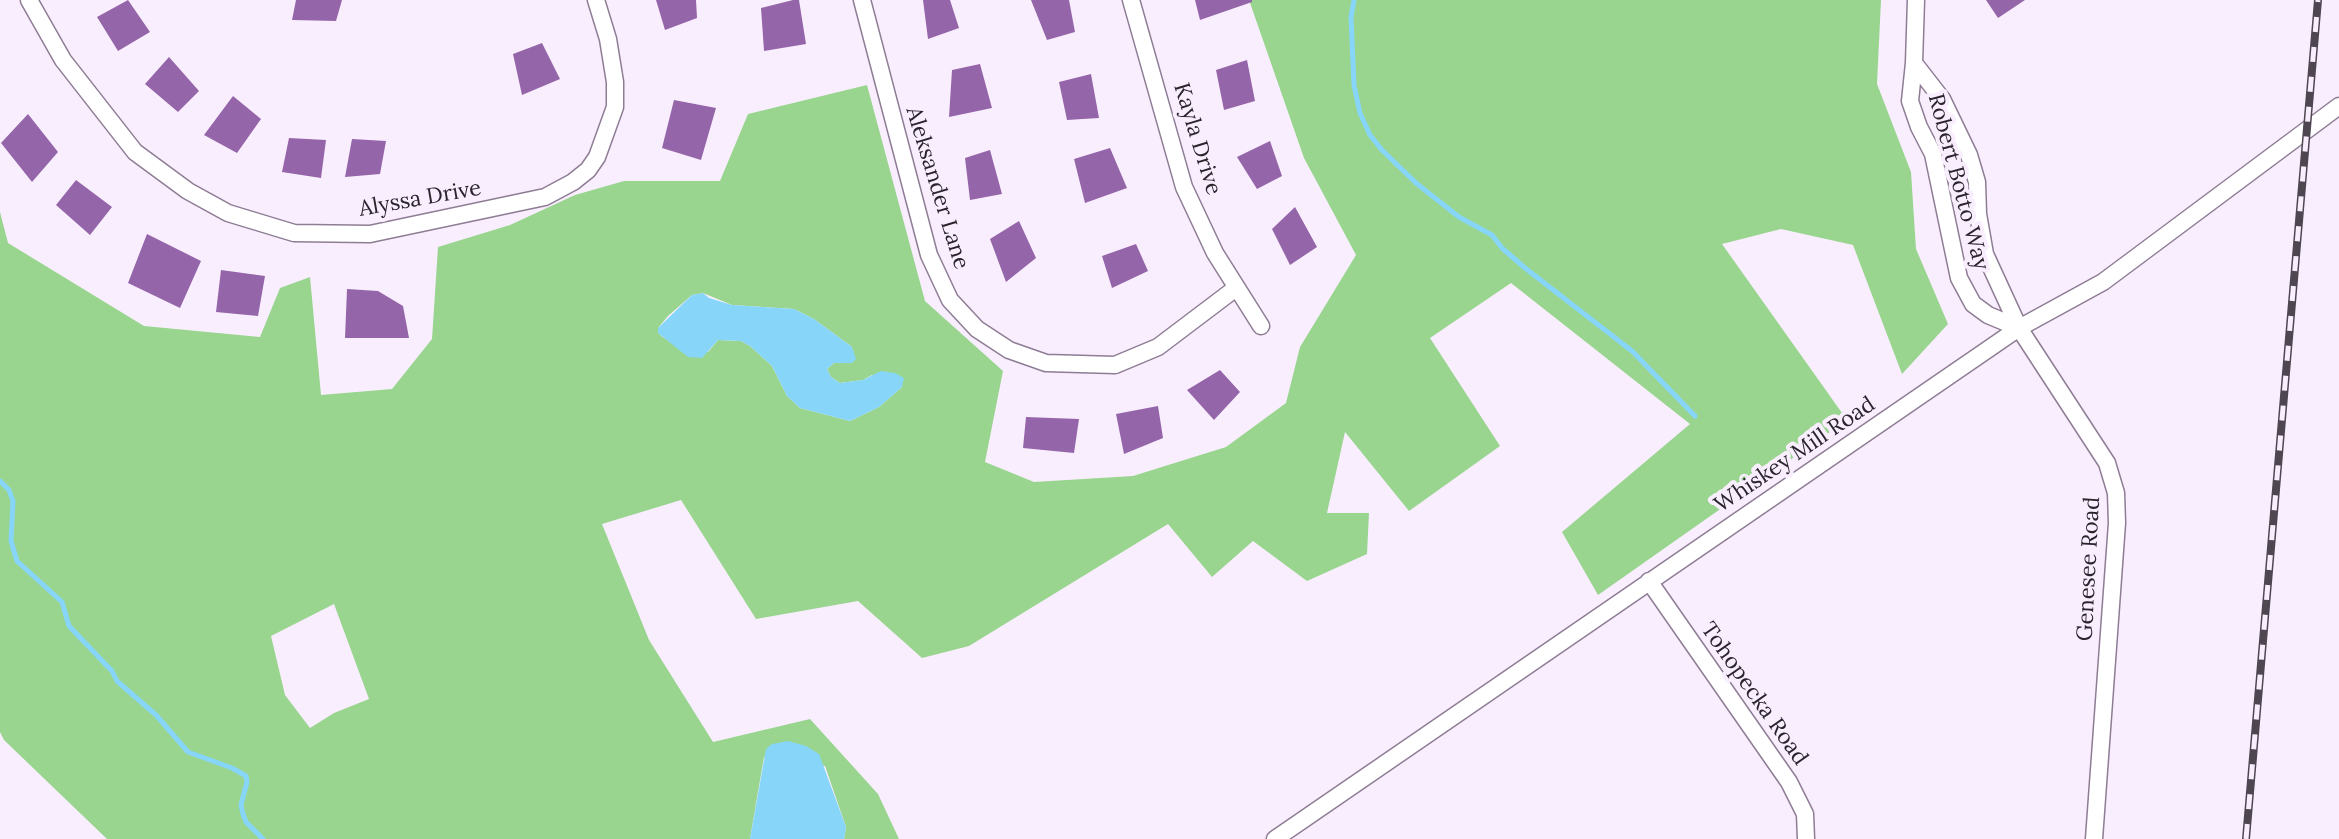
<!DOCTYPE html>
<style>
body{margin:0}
canvas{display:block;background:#f9eefe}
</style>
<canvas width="2339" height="839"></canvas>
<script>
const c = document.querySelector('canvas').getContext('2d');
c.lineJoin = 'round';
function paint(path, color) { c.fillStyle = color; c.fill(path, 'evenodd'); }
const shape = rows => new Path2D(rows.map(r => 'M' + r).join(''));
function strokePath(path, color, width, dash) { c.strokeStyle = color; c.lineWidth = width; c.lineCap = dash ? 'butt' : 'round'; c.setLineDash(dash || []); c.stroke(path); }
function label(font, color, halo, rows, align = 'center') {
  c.font = font + ' Lora,serif'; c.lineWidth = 8; c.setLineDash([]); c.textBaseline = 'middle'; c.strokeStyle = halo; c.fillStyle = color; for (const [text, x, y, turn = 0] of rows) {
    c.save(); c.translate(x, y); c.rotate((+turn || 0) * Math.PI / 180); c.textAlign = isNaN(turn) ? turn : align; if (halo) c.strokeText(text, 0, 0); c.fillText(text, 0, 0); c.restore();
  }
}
paint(shape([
 [1249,0,1881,0,1877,84,1911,172,1916,249,1948,324,1902,374,1853,245,1781,229,1722,244,1847,420,1598,595,1562,532,1690,424,1511,283,1430,338,1500,446,1409,511,1345,432,1327,513,1369,513,1367,554,1307,581,1253,541,1212,577,1168,524,969,646,922,658,858,601,756,619,681,500,602,524,649,640,713,742,810,719,878,794,899,839,844,839,846,827,825,766,764,757,750,839,107,839,4,740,0,732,0,212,8,243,144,326,260,337,280,288,310,277,321,395,392,389,432,339,438,247,510,225,575,195,624,181,720,181,748,114,867,85,925,301,1003,371,985,462,1034,482,1133,476,1226,447,1286,403,1300,347,1356,255,1304,158],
 [703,293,732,305,794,309,814,319,852,347,851,363,834,363,827,369,831,377,840,383,863,380,872,375,902,387,879,407,850,421,800,408,787,396,772,366,750,346,741,341,718,340,708,352,664,338,658,333,658,328,668,316,692,295],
 [334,604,369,699,334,713,310,728,285,695,271,636]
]), '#99d58f');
paint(shape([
 [703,293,709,298,732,305,794,309,814,319,852,347,856,359,852,363,834,363,827,369,831,377,840,383,863,380,881,371,895,373,904,378,902,387,879,407,850,421,800,408,787,396,772,366,750,346,741,341,718,340,702,358,688,357,658,333,658,328,692,295],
 [788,741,806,746,819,754,846,827,844,839,750,839,766,749,772,744]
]), '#87d6f9');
strokePath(shape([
 [1354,0,1351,17,1354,85,1360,113,1370,135,1382,150,1416,183,1459,217,1492,235,1502,248,1525,268,1632,351,1695,416],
 [0,481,9,490,13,501,11,541,17,561,62,602,69,626,112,671,117,681,156,715,188,752,232,768,246,776,247,782,241,805,243,814,246,822,263,839]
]), '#87d6f9', 5);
paint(shape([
 [128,0,150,32,118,51,97,17],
 [296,0,342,0,336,21,292,20],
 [656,0,696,0,697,18,665,30],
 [793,0,799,0,806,44,764,51,761,8],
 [923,0,950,0,959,28,928,39],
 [1031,0,1069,0,1075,32,1047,40],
 [1195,0,1252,0,1252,2,1200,20],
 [1986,0,2025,0,1998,18],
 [542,43,560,79,522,95,513,54],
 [169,57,199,91,178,112,145,84],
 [1247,60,1255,101,1224,110,1216,70],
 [980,64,992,108,949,117,952,70],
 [1091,74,1099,118,1067,120,1059,82],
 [233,96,261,119,237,153,204,135],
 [674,100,716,108,701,160,662,148],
 [28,114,58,152,32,182,1,143],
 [289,138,326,140,321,178,282,172],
 [352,139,386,141,380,174,345,177],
 [1270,141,1282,176,1257,189,1237,157],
 [1110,148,1127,188,1085,203,1074,159],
 [990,150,1002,194,970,200,965,158],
 [76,180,112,207,90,235,56,205],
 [1295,207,1317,247,1290,265,1272,229],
 [1019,221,1036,258,1006,282,990,239],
 [147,234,201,261,180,308,128,283],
 [1136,244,1148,271,1112,288,1102,256],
 [221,270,265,276,258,316,216,312],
 [347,289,378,291,403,306,409,338,345,338],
 [1220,370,1240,392,1214,420,1187,390],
 [1158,406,1163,438,1124,454,1116,414],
 [1026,417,1079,419,1074,453,1023,448]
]), '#9565a9');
const street = shape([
 [29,0,63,60,135,152,188,191,228,213,294,233,370,234,545,197,573,182,588,170,597,157,615,107,615,82,608,39,596,0],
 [862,0,929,255,950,300,977,329,1009,350,1046,363,1115,365,1158,347,1236,288],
 [1131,0,1184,187,1215,253,1261,326],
 [1916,0,1914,63,1910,101,1919,127,1933,154,1959,278,1973,304,1988,315,2019,328],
 [1914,63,1942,99,1969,155,1977,182,1978,214,1985,254,2019,328,2107,463,2116,493,2117,523,2094,839],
 [1649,581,1789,782,1805,814,1806,839],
 [1275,839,2019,328,2103,282,2339,106]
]);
strokePath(street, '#8e7d95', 19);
strokePath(street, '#fff', 16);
const rail = shape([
 [2246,839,2318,0]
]);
strokePath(rail, '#4e4752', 8);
strokePath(rail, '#f9eefe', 5, [15]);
label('22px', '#2a242d', '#f9eefe', [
 ["Kayla Drive",1197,139,73],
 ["Robert Botto Way",1958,182,75],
 ["Aleksander Lane",937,188,73],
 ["Alyssa Drive",420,199,-10],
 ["Whiskey Mill Road",1795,455,-34],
 ["Genesee Road",2089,569,-87],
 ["Tohopecka Road",1754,694,55]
]);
</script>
